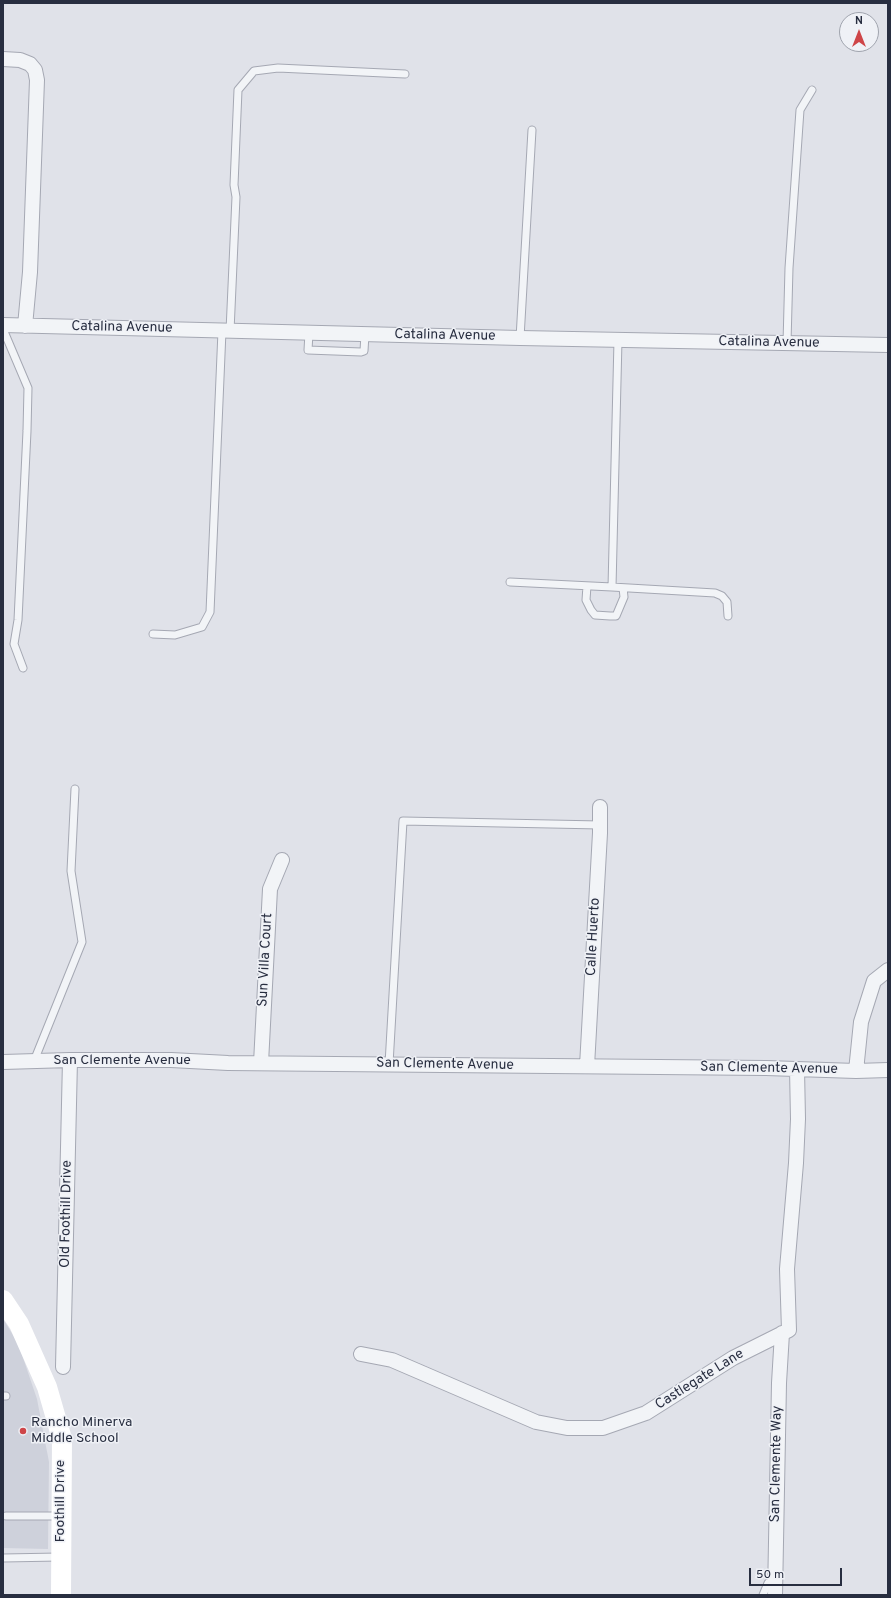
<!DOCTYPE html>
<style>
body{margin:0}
#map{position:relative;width:891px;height:1598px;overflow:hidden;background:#e0e2e9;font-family:Overpass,sans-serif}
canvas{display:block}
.frame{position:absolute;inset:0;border:4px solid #282e40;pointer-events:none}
.north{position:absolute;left:839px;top:12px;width:40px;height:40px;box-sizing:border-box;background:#eff1f6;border:1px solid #9fa3ad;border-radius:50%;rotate:0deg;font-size:11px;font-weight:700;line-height:16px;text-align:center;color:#282e40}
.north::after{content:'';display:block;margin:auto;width:14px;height:18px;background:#ce4548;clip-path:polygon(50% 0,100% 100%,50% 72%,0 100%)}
.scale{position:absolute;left:749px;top:1568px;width:93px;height:18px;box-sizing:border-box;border:2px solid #282e40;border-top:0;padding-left:5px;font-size:12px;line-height:14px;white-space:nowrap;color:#282e40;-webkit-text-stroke:3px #eff1f6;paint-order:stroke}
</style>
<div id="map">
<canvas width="891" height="1598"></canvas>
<div class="frame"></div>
<div class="north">N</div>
<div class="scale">50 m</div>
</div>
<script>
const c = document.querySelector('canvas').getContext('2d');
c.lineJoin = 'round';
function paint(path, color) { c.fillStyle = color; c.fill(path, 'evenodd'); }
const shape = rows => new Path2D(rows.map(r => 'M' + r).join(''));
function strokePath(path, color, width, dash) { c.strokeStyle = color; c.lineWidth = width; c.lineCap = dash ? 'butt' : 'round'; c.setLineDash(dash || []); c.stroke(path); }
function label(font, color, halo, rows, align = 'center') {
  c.font = font + ' Overpass,sans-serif'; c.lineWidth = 3; c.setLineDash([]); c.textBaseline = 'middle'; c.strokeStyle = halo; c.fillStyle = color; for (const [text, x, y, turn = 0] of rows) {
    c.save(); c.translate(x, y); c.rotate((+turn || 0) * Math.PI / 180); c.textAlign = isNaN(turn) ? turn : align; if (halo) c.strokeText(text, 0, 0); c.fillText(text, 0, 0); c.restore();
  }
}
paint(shape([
 [3,1319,18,1343,37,1399,49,1462,48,1549,3,1548]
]), '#ced1db');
const service = shape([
 [3,329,28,388,27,431,18,620,14,644,23,668],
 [230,331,236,197,234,185,238,90,254,71,278,68,405,74],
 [309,333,308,350,361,352,364,351,365,334],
 [520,338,532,130],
 [618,340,612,587,715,593,722,596,727,602,728,616],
 [787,343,789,268,800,110,812,90],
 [510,582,612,587],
 [587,586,586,600,591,610,595,615,610,616,616,616,624,597,623,588],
 [153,634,175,635,202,627,210,612,222,331],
 [34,1061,82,942,71,871,75,789],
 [389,1064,403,821,600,825],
 [3,1396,6,1396],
 [6,1516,60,1516],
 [3,1558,59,1557],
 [763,1595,768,1583,775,1579]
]);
const minor = shape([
 [3,59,20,60,30,64,35,70,37,80,30,272,25,326],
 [3,325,520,338,888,345],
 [3,1062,70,1060,171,1060,228,1063,766,1068,856,1071,888,1070],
 [261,1063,270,889,282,860],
 [587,1066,600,833,600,807],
 [856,1071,861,1022,874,981,888,970],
 [361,1354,392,1360,536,1422,567,1428,603,1428,646,1413,733,1358,789,1330,787,1269,796,1163,798,1119,797,1069],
 [63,1367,70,1060],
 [775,1595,779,1383,782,1333]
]);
strokePath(service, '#a5a8b3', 9);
strokePath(minor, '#a5a8b3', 16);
strokePath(service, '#f2f4f7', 7);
strokePath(minor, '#f2f4f7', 14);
strokePath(shape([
 [3,1300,19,1324,47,1387,62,1439,61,1595]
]), '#fff', 20);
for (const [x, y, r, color] of [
 [23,1431,4,"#ce4548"]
]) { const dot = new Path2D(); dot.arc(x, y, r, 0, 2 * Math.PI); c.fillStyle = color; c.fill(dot); strokePath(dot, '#eff1f6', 1.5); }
label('14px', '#282e40', '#eff1f6', [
 ["Catalina Avenue",122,328,1],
 ["Catalina Avenue",445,336,1],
 ["Catalina Avenue",769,343,1],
 ["Calle Huerto",594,937,-87],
 ["Sun Villa Court",266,960,-87],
 ["San Clemente Avenue",122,1061],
 ["San Clemente Avenue",445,1065,1],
 ["San Clemente Avenue",769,1069,1],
 ["Old Foothill Drive",67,1214,-89],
 ["Castlegate Lane",700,1380,-32],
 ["San Clemente Way",777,1464,-89],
 ["Foothill Drive",61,1501,-90]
]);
label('14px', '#282e40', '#eff1f6', [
 ["Rancho Minerva",31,1423],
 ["Middle School",31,1439]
], 'left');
</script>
